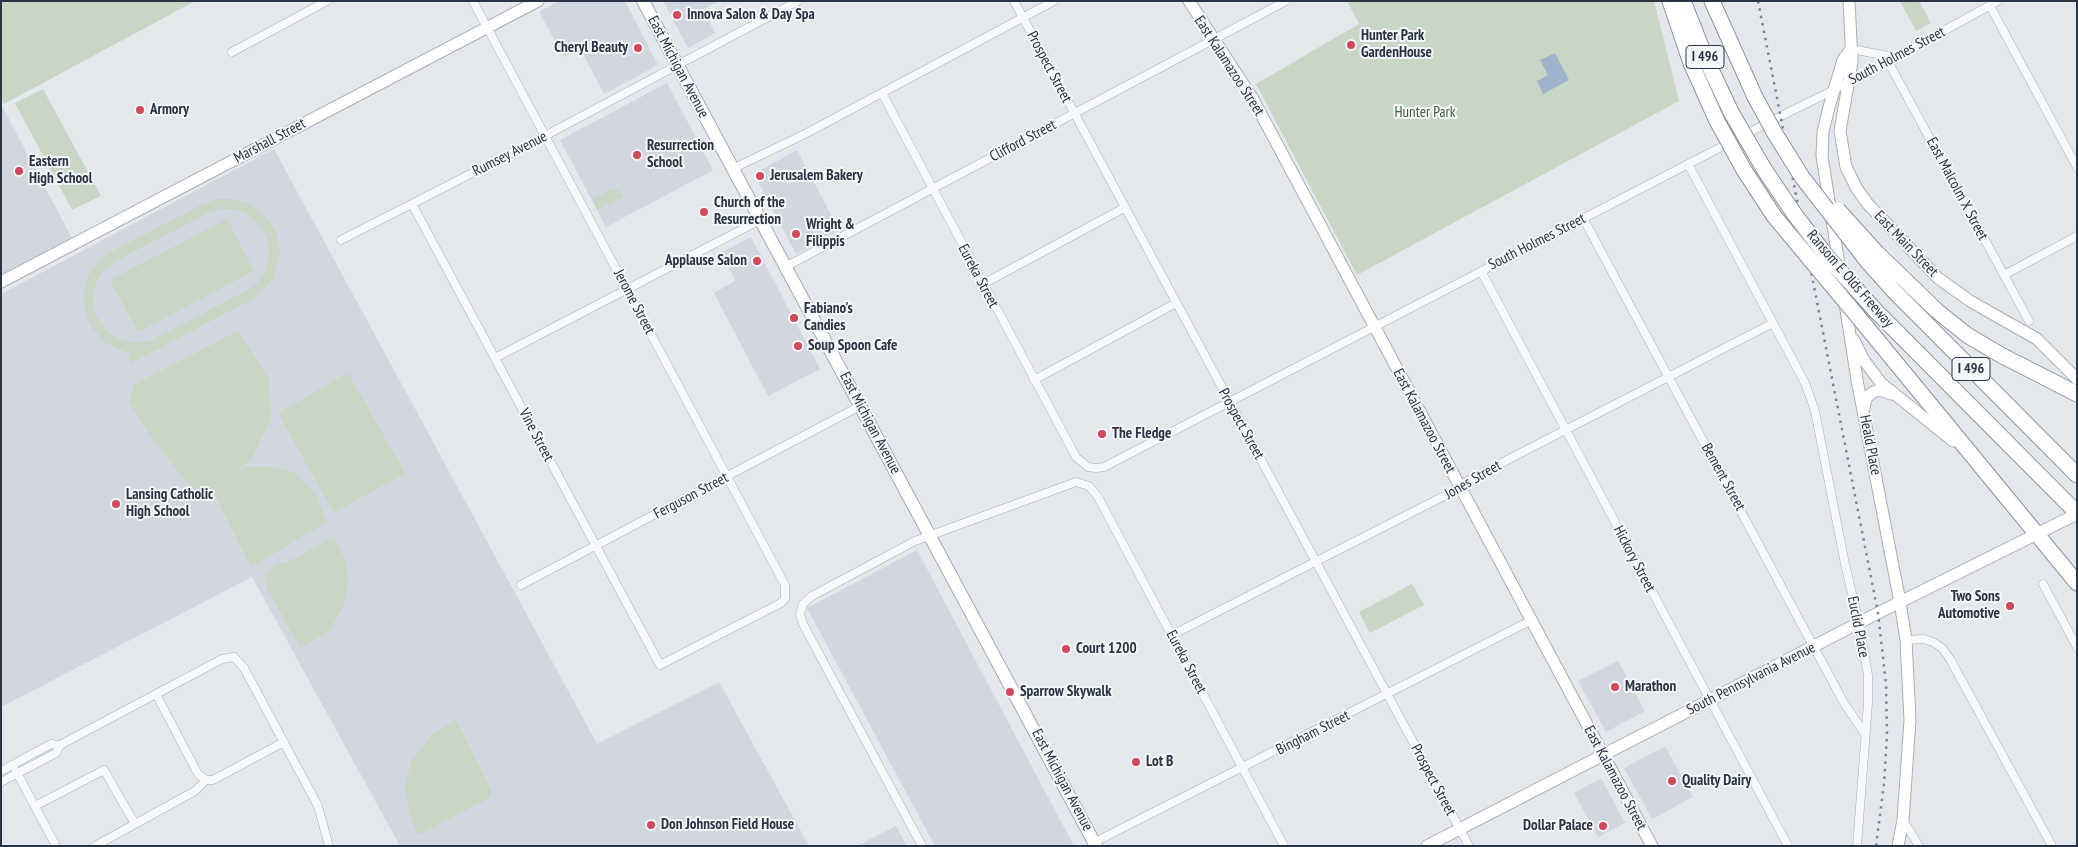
<!DOCTYPE html>
<style>
body{margin:0}
#map{position:relative;width:2078px;height:847px;overflow:hidden;background:#e4e7ec;font-family:"PT Sans Narrow",sans-serif}
canvas{display:block}
.frame{position:absolute;inset:0;border:2px solid #2b3445;pointer-events:none}
</style>
<div id="map">
<canvas width="2078" height="847"></canvas>
<div class="frame"></div>
</div>
<script>
const c = document.querySelector('canvas').getContext('2d');
c.lineJoin = 'round';
function paint(path, color) { c.fillStyle = color; c.fill(path, 'evenodd'); }
const shape = rows => new Path2D(rows.map(r => 'M' + r).join(''));
function strokePath(path, color, width, dash) { c.strokeStyle = color; c.lineWidth = width; c.lineCap = dash ? 'butt' : 'round'; c.setLineDash(dash || []); c.stroke(path); }
function label(font, color, halo, rows, align = 'center') {
  c.font = font + ' "PT Sans Narrow",sans-serif'; c.lineWidth = 4; c.setLineDash([]); c.textBaseline = 'middle'; c.strokeStyle = halo; c.fillStyle = color; for (const [text, x, y, turn = 0] of rows) {
    c.save(); c.translate(x, y); c.rotate((+turn || 0) * Math.PI / 180); c.textAlign = isNaN(turn) ? turn : align; if (halo) c.strokeText(text, 0, 0); c.fillText(text, 0, 0); c.restore();
  }
}
paint(shape([
 [559,1,625,1,658,65,604,94,580,48,564,57,539,12],
 [663,1,719,1,703,10,715,33,688,48],
 [667,83,713,170,606,227,560,140],
 [1,104,72,238,1,276],
 [274,149,597,744,719,682,809,846,400,846,252,577,1,707,1,294],
 [797,150,839,230,796,254,754,174],
 [751,237,820,369,768,396,714,293,735,281,722,252],
 [917,550,1074,846,935,846,807,608],
 [1618,661,1645,711,1606,732,1578,681],
 [1665,746,1693,797,1652,819,1624,768],
 [1601,778,1625,823,1598,837,1574,793],
 [896,826,907,846,857,846]
]), '#d2d6de');
paint(shape([
 [1,1,195,1,4,104,1,99],
 [1347,1,1654,1,1679,101,1357,275,1256,84,1359,24],
 [1900,1,1919,1,1931,23,1916,31],
 [43,89,101,196,72,210,15,103],
 [614,188,616,191,619,189,623,197,597,210,592,199],
 [217,199,234,199,250,204,269,221,277,235,280,252,274,277,264,290,251,300,131,363,128,353,105,343,89,324,83,300,88,276,98,262,111,252,201,205],
 [219,209,232,209,245,213,256,221,264,232,269,245,269,259,265,272,257,283,246,291,150,341,137,343,123,341,106,331,95,314,93,300,97,280,105,269,116,261,206,214],
 [227,219,254,271,138,332,110,280],
 [238,331,269,379,271,418,253,456,236,473,247,467,269,467,295,473,316,495,327,522,251,567,212,489,194,492,150,435,129,402,134,385],
 [348,373,405,473,334,513,278,413],
 [334,537,345,560,348,585,343,607,329,631,300,648,272,596,266,589,268,587,264,576,273,569,272,567,282,562,284,564],
 [1412,584,1424,605,1370,633,1359,612],
 [456,720,492,792,489,798,418,835,409,813,405,786,412,760,432,735]
]), '#c9d6c5');
paint(shape([
 [1555,53,1569,80,1543,94,1537,81,1548,75,1540,60]
]), '#9fb4cc');
const street = shape([
 [1014,1,1469,846],
 [1990,6,2077,167],
 [1851,49,1888,56],
 [232,52,327,1],
 [1885,56,2029,321],
 [882,93,1076,457,1088,467,1096,468,1104,467,1781,116,1856,79,1998,1],
 [1688,164,1805,383,1815,411,1845,564,1859,623,1868,675,1868,703,1857,846],
 [732,169,805,134,1054,1],
 [412,204,660,665,781,603,785,599,785,585,473,1],
 [1583,218,1844,703,1865,734],
 [341,240,537,140,798,1],
 [785,267,1286,1],
 [1481,271,1788,846],
 [2004,275,2077,236],
 [983,284,1124,208],
 [495,358,760,220],
 [1034,380,1176,303],
 [2043,584,2077,647],
 [521,585,860,406],
 [1172,635,1450,493,1469,480,1513,457,1773,323],
 [1906,640,1924,639,1933,642,1942,648,1950,659,2052,846],
 [156,694,198,774,206,780],
 [60,745,222,659,234,657,244,668,318,806,329,846],
 [1,771,51,744,60,745,56,753,1,782],
 [16,771,56,846],
 [206,780,213,780,284,742],
 [35,806,104,770,135,824],
 [1903,820,1919,846],
 [1095,842,1530,621],
 [95,846,195,791,206,780],
 [922,846,803,624,800,614,803,604,812,596,915,541,1076,482,1089,486,1098,497,1284,846]
]);
const secondary = shape([
 [1189,1,1253,99,1652,846],
 [1849,1,1852,62,1840,131,1846,167,1857,189,1867,203,1938,278,1970,301,2037,339,2077,379],
 [1851,49,1843,60,1829,107,1823,132,1822,156,1857,380,1900,602,1906,640,1910,720,1903,820,1898,846],
 [1,282,538,1],
 [1854,340,1863,359,1881,383,1953,441],
 [1864,408,1866,398,1873,392,1880,390,1891,394],
 [1427,846,1878,613,2077,514]
]);
const primary = shape([
 [643,1,1096,846]
]);
const highway = shape([
 [1670,1,1691,63,1717,121],
 [1683,1,1706,59,1731,112],
 [1712,1,1755,97],
 [1877,253,1936,310,1967,335,1999,354,2077,394],
 [1868,262,1893,290,2077,475],
 [1876,311,2077,513],
 [1864,324,2077,583]
]);
strokePath(street, '#a9aeb7', 9);
strokePath(secondary, '#a9aeb7', 13);
strokePath(primary, '#a3abb8', 14);
strokePath(highway, '#8b94a3', 17);
strokePath(street, '#f7f8fa', 8);
strokePath(secondary, '#fff', 11);
strokePath(primary, '#fff', 12);
strokePath(highway, '#fff', 15);
strokePath(shape([
 [1758,1,1878,613,1886,684,1887,735,1884,784,1876,846]
]), '#7d8696', 2.5, [2.5, 5]);
const highwayBridge = shape([
 [1755,97,1774,132,1802,177,1868,262],
 [1731,112,1764,169,1795,215,1829,259,1876,311],
 [1717,121,1744,170,1774,216,1864,324],
 [1838,210,1877,253]
]);
strokePath(highwayBridge, '#8b94a3', 17, []);
strokePath(highwayBridge, '#fff', 15);
for (const [x, y, r, color] of [
 [677,15,5,"#d1495b"],
 [1351,45,5,"#d1495b"],
 [638,48,5,"#d1495b"],
 [140,110,5,"#d1495b"],
 [637,155,5,"#d1495b"],
 [19,171,5,"#d1495b"],
 [760,176,5,"#d1495b"],
 [704,212,5,"#d1495b"],
 [796,234,5,"#d1495b"],
 [757,261,5,"#d1495b"],
 [794,318,5,"#d1495b"],
 [798,346,5,"#d1495b"],
 [1102,434,5,"#d1495b"],
 [116,504,5,"#d1495b"],
 [2010,606,5,"#d1495b"],
 [1066,649,5,"#d1495b"],
 [1615,687,5,"#d1495b"],
 [1010,692,5,"#d1495b"],
 [1136,762,5,"#d1495b"],
 [1672,781,5,"#d1495b"],
 [651,825,5,"#d1495b"],
 [1603,826,5,"#d1495b"]
]) { const dot = new Path2D(); dot.arc(x, y, r, 0, 2 * Math.PI); c.fillStyle = color; c.fill(dot); strokePath(dot, '#f4f6f9', 2); }
for (const [x, y, w] of [
 [1705,57,38],
 [1971,369,38]
]) { const box = new Path2D(); box.roundRect(x - w / 2, y - 11.5, w, 23, 4); c.fillStyle = '#f4f6f9'; c.fill(box); strokePath(box, '#2b3445', 1); }
label('bold 14px', '#2b3445', null, [
 ["I 496",1705,57],
 ["I 496",1971,369]
]);
label('bold 15px', '#2b3445', '#f4f6f9', [
 ["Innova Salon & Day Spa",687,15],
 ["Hunter Park",1361,36],
 ["GardenHouse",1361,53],
 ["Cheryl Beauty",628,48,"right"],
 ["Armory",150,110],
 ["Resurrection",647,146],
 ["School",647,163],
 ["Eastern",29,162],
 ["High School",29,179],
 ["Jerusalem Bakery",770,176],
 ["Church of the",714,203],
 ["Resurrection",714,220],
 ["Wright &",806,225],
 ["Filippis",806,242],
 ["Applause Salon",747,261,"right"],
 ["Fabiano's",804,309],
 ["Candies",804,326],
 ["Soup Spoon Cafe",808,346],
 ["The Fledge",1112,434],
 ["Lansing Catholic",126,495],
 ["High School",126,512],
 ["Two Sons",2000,597,"right"],
 ["Automotive",2000,614,"right"],
 ["Court 1200",1076,649],
 ["Marathon",1625,687],
 ["Sparrow Skywalk",1020,692],
 ["Lot B",1146,762],
 ["Quality Dairy",1682,781],
 ["Don Johnson Field House",661,825],
 ["Dollar Palace",1593,826,"right"]
], 'left');
label('15px', '#2b3445', '#f4f6f9', [
 ["South Holmes Street",1897,56,-28],
 ["East Kalamazoo Street",1229,66,57],
 ["East Michigan Avenue",678,67,62],
 ["Prospect Street",1049,67,62],
 ["Marshall Street",270,141,-28],
 ["Clifford Street",1023,141,-28],
 ["Rumsey Avenue",510,154,-27],
 ["East Malcolm X Street",1957,189,62],
 ["South Holmes Street",1537,242,-27],
 ["East Main Street",1906,244,46],
 ["Eureka Street",978,276,62],
 ["Ransom E Olds Freeway",1850,279,49],
 ["Jerome Street",634,302,62],
 ["East Kalamazoo Street",1424,421,62],
 ["East Michigan Avenue",870,423,62],
 ["Prospect Street",1241,424,61],
 ["Vine Street",536,435,62],
 ["Heald Place",1870,445,79],
 ["Bement Street",1723,477,61],
 ["Jones Street",1473,480,-30],
 ["Ferguson Street",691,496,-28],
 ["Hickory Street",1634,559,62],
 ["Euclid Place",1858,627,79],
 ["Eureka Street",1186,662,62],
 ["South Pennsylvania Avenue",1751,679,-27],
 ["Bingham Street",1313,733,-27],
 ["East Kalamazoo Street",1615,778,62],
 ["East Michigan Avenue",1062,780,62],
 ["Prospect Street",1433,780,62]
]);
label('15px', '#3f6138', '#f4f6f9', [
 ["Hunter Park",1425,113]
]);
</script>
